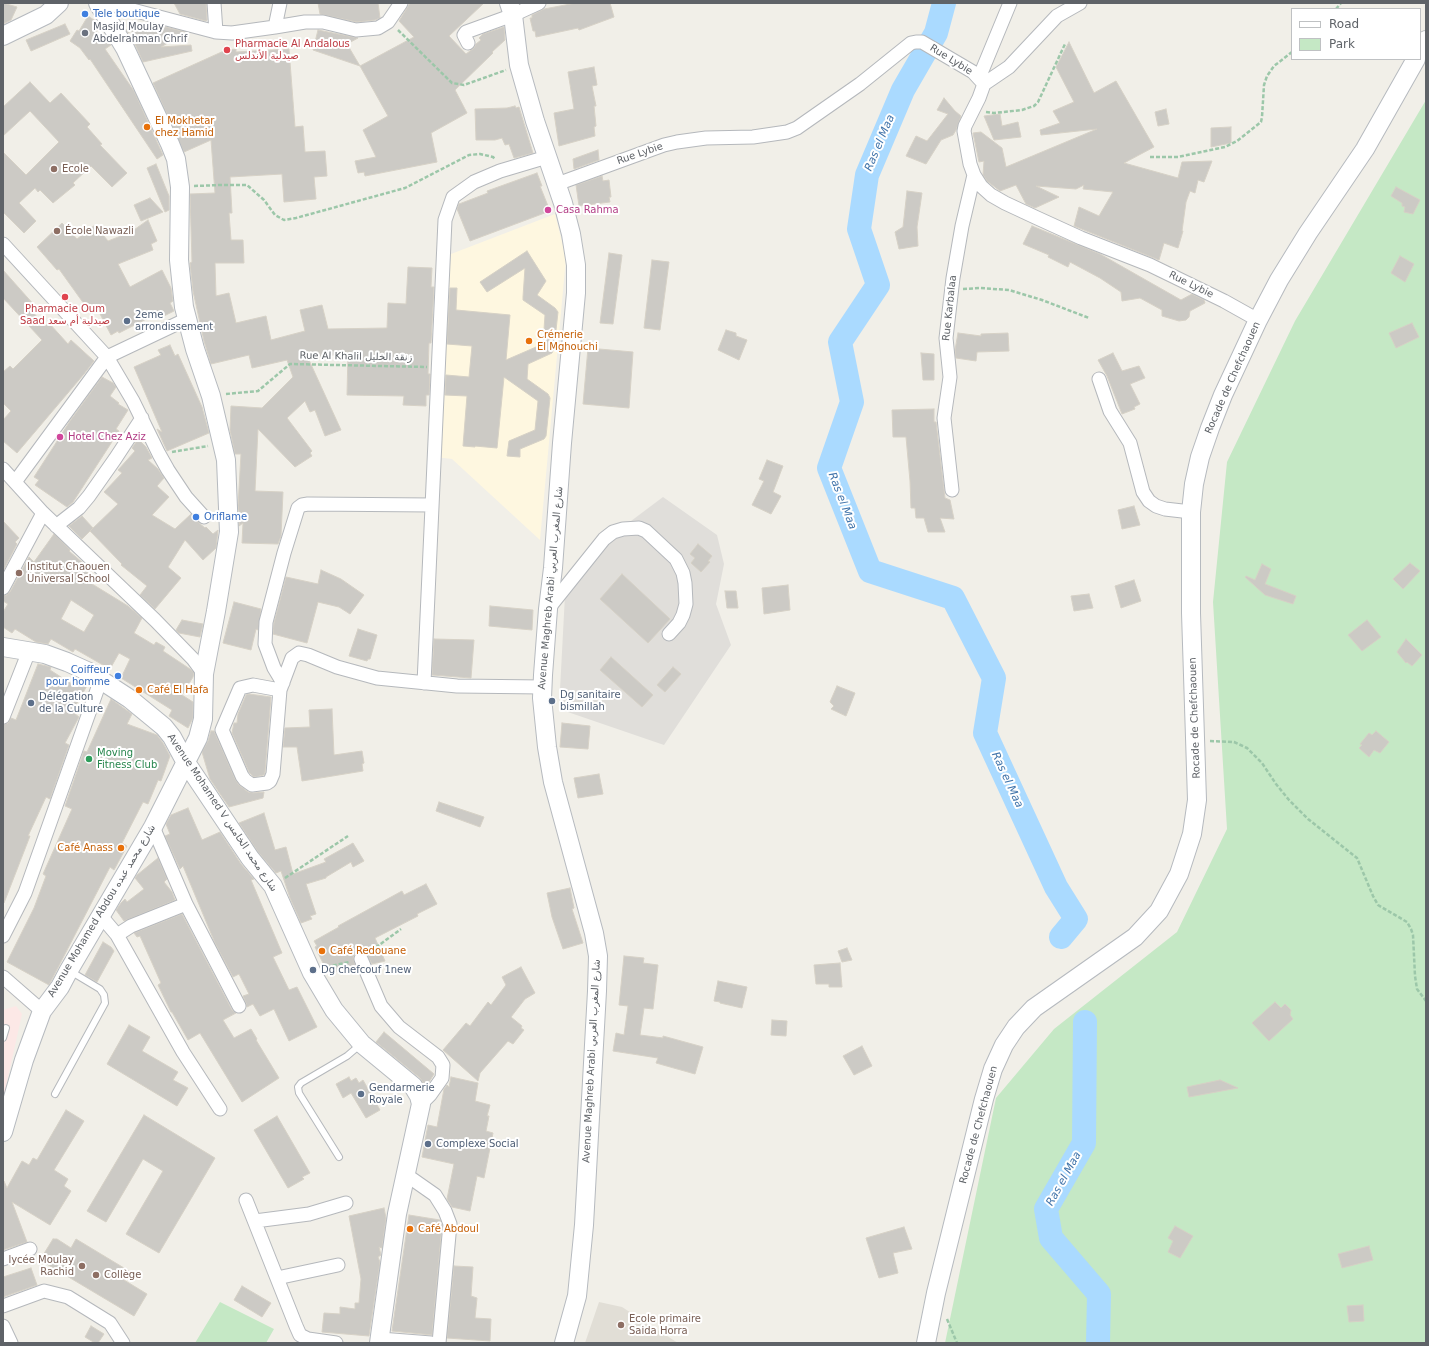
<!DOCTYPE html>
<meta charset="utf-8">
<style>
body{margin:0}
#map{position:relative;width:1429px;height:1346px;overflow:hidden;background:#f1efe8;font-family:"DejaVu Sans",sans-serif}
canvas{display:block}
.frame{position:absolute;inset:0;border:4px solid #5f6368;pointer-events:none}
.legend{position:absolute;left:1291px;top:8px;width:130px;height:52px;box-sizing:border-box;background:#fff;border:1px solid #bfc1c3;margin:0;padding:5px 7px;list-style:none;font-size:12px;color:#5f6368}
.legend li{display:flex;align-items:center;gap:8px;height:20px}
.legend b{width:20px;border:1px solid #bfc1c3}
</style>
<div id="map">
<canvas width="1429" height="1346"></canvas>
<div class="frame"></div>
<ul class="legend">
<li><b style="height:5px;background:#fff"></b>Road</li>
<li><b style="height:11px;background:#c5e8c5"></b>Park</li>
</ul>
</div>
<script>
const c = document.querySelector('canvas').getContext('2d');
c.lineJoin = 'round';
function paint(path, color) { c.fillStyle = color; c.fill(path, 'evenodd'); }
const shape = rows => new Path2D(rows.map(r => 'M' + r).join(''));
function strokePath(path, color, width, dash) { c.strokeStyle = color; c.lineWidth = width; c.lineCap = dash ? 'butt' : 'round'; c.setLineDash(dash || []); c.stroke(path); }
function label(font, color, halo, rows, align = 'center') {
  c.font = font + ' "DejaVu Sans","Noto Naskh Arabic",sans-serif'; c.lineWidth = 4; c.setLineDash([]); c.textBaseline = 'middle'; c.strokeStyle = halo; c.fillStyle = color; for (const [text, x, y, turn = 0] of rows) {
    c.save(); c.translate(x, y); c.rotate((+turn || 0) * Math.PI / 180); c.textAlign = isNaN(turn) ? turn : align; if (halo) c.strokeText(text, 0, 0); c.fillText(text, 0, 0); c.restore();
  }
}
paint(shape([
 [555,214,566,258,540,540,452,459,435,457,451,254]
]), '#fef7e0');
paint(shape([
 [663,497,717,535,724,564,716,604,731,645,664,745,559,709,565,595,599,545]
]), '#e0deda');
paint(shape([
 [599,1302,622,1307,678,1343,585,1343]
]), '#e1ded6');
paint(shape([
 [16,1006,22,1014,3,1100,3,1010]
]), '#fce8e6');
paint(shape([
 [1426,100,1426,1343,945,1343,996,1098,1054,1029,1177,932,1227,829,1213,602,1227,462,1295,321],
 [220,1302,274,1329,266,1343,195,1343]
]), '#c5e8c5');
strokePath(shape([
 [944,3,936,33,903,90,867,175,859,229,878,285,840,342,852,402,829,468,870,571,953,598,994,678,985,733,1056,887,1076,919,1061,937],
 [1085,1022,1084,1143,1046,1209,1051,1238,1099,1294,1098,1343]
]), '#aadaff', 24);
const building = shape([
 [3,3,17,7,11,20,3,24,3,3],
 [174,3,206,3,207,20,206,21,180,14,174,3],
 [318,3,378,3,380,18,375,20,357,22,320,14,318,3],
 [410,3,484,3,449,36,466,54,474,48,476,44,481,40,479,38,483,34,504,27,505,40,492,52,493,53,455,90,467,113,431,133,437,162,365,176,364,172,358,173,355,161,376,157,363,130,388,116,360,66,414,37,399,21,410,3],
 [576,3,610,3,614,17,579,30,578,28,536,37,535,31,533,31,530,18,532,18,532,15,544,9,576,3],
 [88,16,97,22,100,26,92,38,105,35,111,45,105,49,134,91,163,155,157,159,90,59,89,60,80,48,70,41,77,30,79,31,88,16],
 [65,24,70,34,31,51,26,40,65,24],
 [153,24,186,32,161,47,191,45,192,51,143,62,134,42,131,31,128,33,126,30,153,24],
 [318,30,358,38,347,44,360,66,313,50,318,30],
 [1069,42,1094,93,1116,81,1154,147,1124,163,1178,178,1182,162,1212,161,1204,182,1198,180,1195,193,1190,191,1186,202,1182,231,1183,231,1178,248,1164,243,1159,260,1074,226,1079,207,1099,216,1113,192,1083,189,1084,185,1076,189,1036,186,1059,197,1035,208,1026,204,1016,185,1000,191,987,181,983,175,984,161,979,162,973,133,981,132,1002,148,1006,167,1097,129,1041,135,1040,130,1060,123,1053,111,1074,102,1056,67,1069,42],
 [236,49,236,52,289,49,295,127,303,126,305,152,325,151,327,176,314,177,316,199,284,202,282,174,230,177,232,213,229,213,231,240,243,240,244,263,215,263,216,296,229,293,236,323,266,316,271,340,305,331,300,310,322,305,328,329,387,328,388,303,406,304,408,267,432,268,431,287,434,287,431,343,429,343,428,374,430,374,429,395,426,395,426,406,403,405,404,396,347,395,348,352,309,360,341,430,325,436,315,410,310,412,305,401,287,418,312,451,310,453,312,456,295,467,258,429,255,491,283,492,281,536,278,544,242,543,243,523,239,526,240,512,239,512,238,506,241,454,235,454,230,430,231,406,262,408,293,377,287,360,252,368,249,355,211,364,204,341,193,291,190,263,192,262,190,194,215,193,211,140,184,152,153,83,226,50,236,49],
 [594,67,597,85,592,86,596,106,594,106,596,126,594,127,595,136,559,146,554,113,574,109,568,72,594,67],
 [30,82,50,103,61,93,90,124,87,127,102,144,100,145,127,173,112,187,91,166,73,183,75,185,53,203,40,190,38,192,35,188,19,203,36,221,24,233,3,212,3,152,26,175,59,142,30,111,3,136,3,107,30,82],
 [944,98,955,111,961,116,956,130,953,135,941,140,926,164,906,156,916,136,927,141,948,114,937,110,944,98],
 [515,106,516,108,519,107,533,153,514,158,509,144,505,145,502,138,495,140,476,140,475,109,507,108,515,106],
 [1166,109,1169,124,1158,126,1155,112,1166,109],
 [1000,114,1002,126,1018,122,1021,137,994,140,984,116,1000,114],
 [1231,127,1231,143,1211,147,1211,128,1231,127],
 [598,150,599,160,574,169,573,159,598,150],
 [156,164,169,196,169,210,165,212,147,168,156,164],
 [537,173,542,186,540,186,550,211,470,241,457,209,459,204,488,193,487,191,537,173],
 [602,176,603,181,609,180,611,197,609,197,610,202,579,206,576,185,602,176],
 [1396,187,1420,200,1413,214,1404,212,1405,207,1402,206,1402,203,1391,196,1396,187],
 [907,191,922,193,917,227,918,246,899,249,895,232,903,227,907,191],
 [150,198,163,212,141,221,134,205,150,198],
 [148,220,157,241,151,244,153,250,118,264,130,287,162,270,171,288,173,301,170,303,174,311,162,317,160,312,119,333,118,331,111,335,98,310,92,315,59,269,57,270,37,247,62,223,77,239,95,225,108,241,131,232,148,220],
 [1032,226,1100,254,1181,300,1192,294,1204,300,1205,303,1190,311,1189,317,1186,320,1179,321,1162,316,1162,310,1140,298,1122,301,1121,292,1100,278,1070,262,1068,267,1048,257,1049,255,1023,244,1032,226],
 [527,251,546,281,537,295,555,308,558,312,554,348,552,353,528,364,527,379,548,394,550,398,546,436,544,439,520,449,520,457,507,456,509,441,535,430,538,401,504,377,497,448,475,446,475,447,463,446,467,396,445,395,446,375,469,377,472,346,447,344,450,288,457,288,456,310,510,315,506,360,543,344,545,315,523,300,523,297,525,268,487,292,480,282,527,251],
 [609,253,622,255,613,324,600,323,609,253],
 [1400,256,1414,264,1405,282,1391,273,1400,256],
 [652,260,669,262,660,330,644,328,652,260],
 [3,270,35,306,31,310,45,326,49,323,68,344,71,340,94,361,84,374,17,453,3,441,3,420,11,411,3,403,3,372,10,366,13,369,42,340,3,298,3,270],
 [1412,323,1419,337,1396,348,1389,333,1412,323],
 [726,330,736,333,736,336,747,340,739,360,718,350,726,330],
 [958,333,981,336,981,334,1008,333,1009,351,977,352,976,361,956,358,955,350,958,333],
 [170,345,175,356,178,354,202,407,209,433,167,451,157,429,162,432,134,367,161,355,158,350,170,345],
 [588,348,633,352,629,408,583,404,588,348],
 [921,353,934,354,934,380,923,380,921,353],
 [1113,353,1122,371,1139,366,1145,378,1130,384,1140,404,1134,407,1135,409,1122,414,1107,376,1098,360,1113,353],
 [102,377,113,383,116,387,110,396,119,403,118,404,128,410,116,429,119,431,73,502,67,507,35,485,39,480,34,477,70,421,102,377],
 [934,409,934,422,936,422,945,498,950,500,954,519,940,518,945,532,928,532,924,518,916,518,915,508,911,508,910,481,906,437,893,437,892,410,934,409],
 [138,439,146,447,152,458,148,460,158,469,164,478,157,486,169,497,152,515,175,529,191,514,198,522,205,528,206,527,213,534,218,530,216,548,203,560,185,540,168,567,181,578,155,609,140,595,147,586,121,565,122,564,90,531,118,504,104,492,122,473,118,470,135,451,132,448,138,439],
 [767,460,783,466,773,492,781,496,771,514,752,505,764,481,759,479,767,460],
 [1134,506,1140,525,1122,529,1118,510,1134,506],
 [82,516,93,528,82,539,69,526,82,516],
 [3,521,19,538,15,542,17,544,3,571,3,521],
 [54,534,70,550,69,551,90,569,84,579,128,606,142,618,134,633,154,645,156,642,165,647,163,651,190,669,194,673,193,677,182,695,193,702,193,718,188,728,169,716,172,710,121,678,130,659,119,653,110,669,75,649,73,652,51,639,48,644,36,642,15,629,12,633,3,627,3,612,8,604,3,601,3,596,7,595,10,592,29,557,34,562,54,534],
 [71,600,94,615,84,632,61,619,71,600],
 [698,544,712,556,708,561,710,562,701,572,691,563,695,558,690,554,698,544],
 [1410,563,1420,571,1403,589,1393,579,1410,563],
 [1262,564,1271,569,1265,584,1296,596,1293,604,1265,595,1245,577,1246,576,1255,580,1262,564],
 [321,570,341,579,364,595,350,614,339,607,318,602,307,643,273,634,274,623,286,577,318,584,321,570],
 [622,574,670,619,648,643,600,599,622,574],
 [1134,580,1141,601,1121,608,1115,586,1134,580],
 [788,585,790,610,764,614,762,588,788,585],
 [725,591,736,591,738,608,727,608,725,591],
 [1089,594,1093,608,1074,611,1071,596,1089,594],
 [234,602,261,609,258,630,256,629,251,650,223,643,234,602],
 [490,606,533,610,532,630,489,626,490,606],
 [182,620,203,624,200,637,179,633,176,630,182,620],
 [1367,620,1381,637,1362,651,1348,635,1367,620],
 [358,629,377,635,370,659,368,659,367,661,349,656,358,629],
 [434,639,474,640,471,678,432,675,434,639],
 [1406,639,1422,655,1412,666,1407,662,1406,663,1397,652,1406,639],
 [611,657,653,695,642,707,600,670,611,657],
 [38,664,51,667,50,670,75,686,79,679,88,684,73,710,75,711,74,713,79,717,65,743,69,745,50,799,46,797,28,836,30,836,4,903,3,903,3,725,8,723,11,718,16,720,38,664],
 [673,667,681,674,665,692,657,685,673,667],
 [837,686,855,693,846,716,831,709,834,706,830,702,837,686],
 [249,694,271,697,265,772,264,775,254,777,249,772,232,733,234,723,237,723,238,714,246,695,249,694],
 [111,699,132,714,127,724,157,735,163,743,170,756,161,781,158,780,148,804,143,802,122,843,127,846,114,870,110,867,49,985,7,962,34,908,46,876,43,874,72,809,65,806,84,751,87,752,111,699],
 [332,709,334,755,362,751,364,763,362,764,363,771,302,781,297,747,283,747,285,728,310,727,309,710,332,709],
 [562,723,590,726,588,749,560,747,562,723],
 [211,731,214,731,235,779,239,785,248,792,253,793,264,792,263,798,229,807,210,779,202,752,208,741,211,731],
 [1376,731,1389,742,1380,753,1374,750,1369,757,1359,748,1362,745,1360,744,1369,733,1372,735,1376,731],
 [599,774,603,794,578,798,574,778,599,774],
 [439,802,484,817,480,827,436,811,439,802],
 [188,808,202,840,220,832,241,864,254,879,251,880,282,953,273,957,289,990,297,987,317,1027,289,1041,274,1009,260,1016,253,1004,247,1007,246,1003,243,996,249,994,239,974,233,977,215,943,183,866,180,869,165,836,170,834,166,824,171,815,188,808],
 [264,813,275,850,286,847,293,874,326,862,324,859,353,843,364,861,353,867,351,862,326,877,326,878,306,884,316,914,310,916,312,919,301,923,290,898,281,871,276,873,258,852,239,823,264,813],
 [158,858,167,879,164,882,172,892,175,900,124,921,116,910,121,903,125,899,127,902,144,889,135,878,137,875,158,858],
 [426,884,437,904,417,914,418,916,375,938,385,961,372,964,366,953,362,951,358,952,355,954,353,958,356,967,328,973,315,947,317,946,314,941,339,927,338,926,402,891,404,895,426,884],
 [570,888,574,908,572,909,583,943,563,949,552,917,547,893,570,888],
 [182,914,232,1010,236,1013,223,1020,234,1038,251,1029,257,1039,256,1040,279,1078,242,1102,200,1033,188,1040,172,1012,171,1012,158,985,161,983,140,936,137,937,134,933,182,914],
 [103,942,111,947,114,951,97,982,85,975,103,942],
 [847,948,852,960,842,962,838,951,847,948],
 [624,956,644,958,643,963,658,965,653,1009,644,1008,640,1035,663,1038,663,1036,703,1047,695,1074,656,1063,658,1058,613,1051,616,1033,624,1035,628,1006,619,1005,624,956],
 [840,963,842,987,829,987,829,984,816,984,814,965,840,963],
 [521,967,535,993,525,999,511,1017,522,1026,521,1028,524,1030,513,1044,508,1041,480,1073,478,1081,443,1050,466,1023,470,1026,488,1002,491,1005,506,985,502,977,521,967],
 [718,981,747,987,742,1008,720,1003,720,1002,714,1001,718,981],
 [1275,1002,1281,1008,1285,1004,1291,1010,1290,1015,1293,1019,1269,1041,1252,1023,1275,1002],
 [772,1020,787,1021,786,1036,771,1035,772,1020],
 [129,1025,150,1037,142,1051,178,1072,173,1080,188,1088,177,1106,107,1064,129,1025],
 [384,1032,434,1074,426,1087,420,1078,376,1042,384,1032],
 [862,1046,872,1066,854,1075,843,1056,862,1046],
 [349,1077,351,1081,356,1078,359,1083,363,1080,380,1110,366,1118,351,1093,343,1098,336,1084,349,1077],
 [451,1077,478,1083,475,1101,490,1105,487,1116,489,1116,486,1131,493,1133,484,1178,477,1176,470,1211,452,1207,447,1199,454,1164,422,1157,428,1125,437,1127,444,1089,447,1085,449,1087,451,1077],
 [1220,1080,1238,1088,1189,1097,1187,1087,1220,1080],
 [66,1110,84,1121,54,1170,68,1179,64,1186,71,1191,50,1225,12,1202,27,1242,3,1250,3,1181,4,1181,7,1188,22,1161,29,1165,33,1158,37,1160,66,1110],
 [144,1115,215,1158,159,1253,126,1234,163,1171,143,1159,106,1222,87,1211,144,1115],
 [277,1116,310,1173,302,1177,304,1179,288,1188,254,1130,277,1116],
 [384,1208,386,1218,382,1248,379,1247,381,1255,378,1257,380,1262,369,1336,322,1332,324,1313,340,1314,340,1307,355,1309,355,1303,359,1303,361,1279,349,1216,384,1208],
 [409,1215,440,1220,442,1225,432,1335,392,1331,409,1215],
 [1175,1226,1193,1236,1180,1258,1168,1252,1173,1241,1168,1238,1175,1226],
 [904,1227,912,1249,893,1253,898,1273,879,1278,866,1238,904,1227],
 [53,1239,57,1239,71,1248,76,1239,129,1271,124,1280,147,1294,134,1316,40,1260,53,1239],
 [1369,1246,1373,1260,1342,1268,1338,1254,1369,1246],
 [454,1266,473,1267,471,1296,477,1298,475,1318,491,1319,490,1341,447,1338,454,1266],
 [31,1268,37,1285,3,1297,3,1277,31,1268],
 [242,1286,271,1303,262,1317,234,1300,242,1286],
 [1363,1305,1364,1321,1349,1322,1347,1306,1363,1305],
 [91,1326,104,1334,98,1343,95,1343,85,1337,91,1326]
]);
paint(building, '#cccac5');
strokePath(building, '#d6d1c6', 1);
const lane = shape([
 [3,1038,6,1028],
 [55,1094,105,1003,104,995,100,989,70,971],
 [339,1157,299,1093,298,1087,301,1083,347,1056,361,1044]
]);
const street = shape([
 [106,3,216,32,232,33,275,27,305,22,323,22,356,30,378,28,388,22,401,3],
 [214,3,216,32],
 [275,27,280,3],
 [468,43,464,35,466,32,513,15,539,3],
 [979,78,1010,3],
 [984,84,1009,67,1057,16,1080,3],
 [557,184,664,145,677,142,706,138,753,137,787,132,797,128,807,121,860,84,911,43,916,42,922,42,973,72,984,84,979,98,965,126,964,131,970,164,974,175,981,186,991,195,1005,203,1035,217,1081,238,1150,265,1224,301,1258,320],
 [3,244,107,357,133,401,159,454,168,470,186,497,204,517],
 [1099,379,1110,411,1130,443,1143,492,1149,501,1156,506,1165,509,1191,512],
 [3,469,43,513,155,620,193,659,204,674],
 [15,482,107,357,187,319],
 [952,490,944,418,950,377,946,338,953,278,962,226,974,175],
 [56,526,79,508,89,496,115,459,142,418],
 [3,588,43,513],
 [548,609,604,539,613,532,623,529,639,528,646,531,676,559,683,573,685,583,686,604,683,615,679,623,669,634],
 [283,683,274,668,265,644,266,622,284,553,298,508,302,505,308,504,432,505],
 [424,683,445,220,453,197,474,182,500,171,547,157],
 [280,690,273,774,270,781,267,783,252,785,245,780,242,776,222,730,240,688,253,685,280,690,292,658,299,653,308,655,337,667,377,678,457,686,543,687],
 [3,717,29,651],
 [153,827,186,904,239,1006],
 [101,916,117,935,183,1052,220,1109],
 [117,935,131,926,186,904],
 [3,936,25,893,101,679],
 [361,959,381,1006,399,1027,438,1057,443,1065,442,1078,430,1095,421,1104],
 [3,977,42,1011],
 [405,1174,435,1195,445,1211,450,1224,439,1343],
 [246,1200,296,1326,300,1335,308,1339,336,1343],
 [255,1221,309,1214,346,1203],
 [3,1259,30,1249],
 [277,1278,338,1265],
 [3,1306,44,1291,68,1297,110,1323,123,1343],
 [3,1326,11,1343],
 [380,1339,431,1343]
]);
const secondary = shape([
 [509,3,513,15,519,65,535,121,563,203,571,234,576,265,576,293,562,443,553,568,548,609,543,675,542,698,547,747,553,782,594,933,598,956,597,991,584,1225,577,1296,564,1343],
 [3,36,46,15,59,3],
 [1420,51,1426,40],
 [3,647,45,654,67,662,87,671,130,699,164,727,172,737,185,761,250,858,273,886,312,973,334,1010,362,1044,413,1086,419,1096,421,1104,397,1214,379,1343],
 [3,1132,24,1060,42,1011,60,987,69,970,153,827,198,738,203,719,204,674,216,611,229,532,226,460,211,396,195,349,184,307,179,260,180,187,176,159,170,144,125,48,98,3],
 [926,1343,936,1293,984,1099,993,1069,1004,1045,1016,1027,1034,1008,1135,937,1159,911,1179,874,1192,834,1197,800,1191,613,1191,512,1194,484,1200,457,1210,428,1223,395,1258,320,1279,280,1308,233,1365,149,1416,59]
]);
strokePath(lane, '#b5b8bc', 8);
strokePath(street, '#b5b8bc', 15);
strokePath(secondary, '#b6babf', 20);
strokePath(shape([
 [1336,9,1341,3],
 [398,30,452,83,464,85,506,70],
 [986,112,994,113,1022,110,1034,106,1038,102,1065,44],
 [1150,157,1178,157,1225,147,1237,141,1261,122,1262,117,1264,85,1267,76,1274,66,1292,52],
 [194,186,221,185,247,185,264,200,275,215,284,220,296,218,405,188,469,155,480,154,493,157,495,159],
 [963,289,980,288,1009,290,1042,300,1089,318],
 [226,394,258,391,290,364,427,367],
 [172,452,208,446],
 [1210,741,1234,742,1247,748,1262,763,1276,784,1289,800,1308,819,1357,858,1373,896,1378,905,1407,922,1411,929,1413,935,1415,976,1417,989,1426,1001],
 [285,878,348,836],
 [371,951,401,929],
 [327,967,349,962],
 [947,1319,957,1343]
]), '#9cc7a9', 2.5, [4, 2]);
strokePath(lane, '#fff', 6);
strokePath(street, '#fff', 13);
strokePath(secondary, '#fff', 18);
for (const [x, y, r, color] of [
 [85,14,4,"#3f7fe0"],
 [85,33,4,"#6b7280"],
 [227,50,4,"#e0444e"],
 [147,127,4,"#e8710a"],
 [54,169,4,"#8d6e63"],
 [548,210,4,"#d1479c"],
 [57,231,4,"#8d6e63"],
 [65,297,4,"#e0444e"],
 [127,321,4,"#5c6f8a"],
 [529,341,4,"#e8710a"],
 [60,437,4,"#d1479c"],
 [196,517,4,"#3f7fe0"],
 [19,573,4,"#8d6e63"],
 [118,676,4,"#3f7fe0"],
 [139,690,4,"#e8710a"],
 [552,701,4,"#5c6f8a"],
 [31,703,4,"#5c6f8a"],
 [89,759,4,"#2e9e5b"],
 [121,848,4,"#e8710a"],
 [322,951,4,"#e8710a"],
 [313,970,4,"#5c6f8a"],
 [361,1094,4,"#5c6f8a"],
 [428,1144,4,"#5c6f8a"],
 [410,1229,4,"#e8710a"],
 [82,1266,4,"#8d6e63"],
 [96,1275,4,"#8d6e63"],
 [621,1325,4,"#8d6e63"]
]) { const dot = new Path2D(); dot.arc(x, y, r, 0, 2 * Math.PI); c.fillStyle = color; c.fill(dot); strokePath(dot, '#fff', 1.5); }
label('10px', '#366cbe', '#fff', [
 ["Tele boutique",93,14],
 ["Oriflame",204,517],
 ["Coiffeur",110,670,"right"],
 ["pour homme",110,682,"right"]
], 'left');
label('10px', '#5b616d', '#fff', [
 ["Masjid Moulay",93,27],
 ["Abdelrahman Chrif",93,39]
], 'left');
label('10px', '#be3a42', '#fff', [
 ["Pharmacie Al Andalous",235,44],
 ["صيدلية الأندلس",235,56],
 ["Pharmacie Oum",65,309,"center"],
 ["Saad صيدلية أم سعد",65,321,"center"]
], 'left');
label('10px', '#5f6368', '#fff', [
 ["Rue Lybie",951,60,32],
 ["Rue Lybie",640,154,-19],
 ["Rue Lybie",1191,285,26],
 ["Rue Karbalaa",950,308,-84],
 ["Rue Al Khalil زنقة الخليل",356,357,1],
 ["Rocade de Chefchaouen",1233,378,-66],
 ["Avenue Maghreb Arabi شارع المغرب العربي",551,588,-85],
 ["Rocade de Chefchaouen",1195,718,-92],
 ["Avenue Mohamed V شارع محمد الخامس",222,813,56],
 ["Avenue Mohamed Abdou شارع محمد عبده",102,911,-59],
 ["Avenue Maghreb Arabi شارع المغرب العربي",592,1061,-87],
 ["Rocade de Chefchaouen",979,1125,-75]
]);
label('10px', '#c56008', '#fff', [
 ["El Mokhetar",155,121],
 ["chez Hamid",155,133],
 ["Crémerie",537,335],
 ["El Mghouchi",537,347],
 ["Café El Hafa",147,690],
 ["Café Anass",113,848,"right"],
 ["Café Redouane",330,951],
 ["Café Abdoul",418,1229]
], 'left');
label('10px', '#785e54', '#fff', [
 ["Ecole",62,169],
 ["École Nawazli",65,231],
 ["Institut Chaouen",27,567],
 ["Universal School",27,579],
 ["lycée Moulay",74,1260,"right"],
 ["Rachid",74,1272,"right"],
 ["Collège",104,1275],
 ["Ecole primaire",629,1319],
 ["Saida Horra",629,1331]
], 'left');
label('10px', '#b23c85', '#fff', [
 ["Casa Rahma",556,210],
 ["Hotel Chez Aziz",68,437]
], 'left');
label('10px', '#4e5e75', '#fff', [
 ["2eme",135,315],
 ["arrondissement",135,327],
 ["Dg sanitaire",560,695],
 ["bismillah",560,707],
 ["Délégation",39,697],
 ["de la Culture",39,709],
 ["Dg chefcouf 1new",321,970],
 ["Gendarmerie",369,1088],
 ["Royale",369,1100],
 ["Complexe Social",436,1144]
], 'left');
label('10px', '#27864d', '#fff', [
 ["Moving",97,753],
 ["Fitness Club",97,765]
], 'left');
label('italic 11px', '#4174aa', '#fff', [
 ["Ras el Maa",880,143,-67],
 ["Ras el Maa",842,501,69],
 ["Ras el Maa",1007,780,65],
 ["Ras el Maa",1064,1179,-61]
]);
</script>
